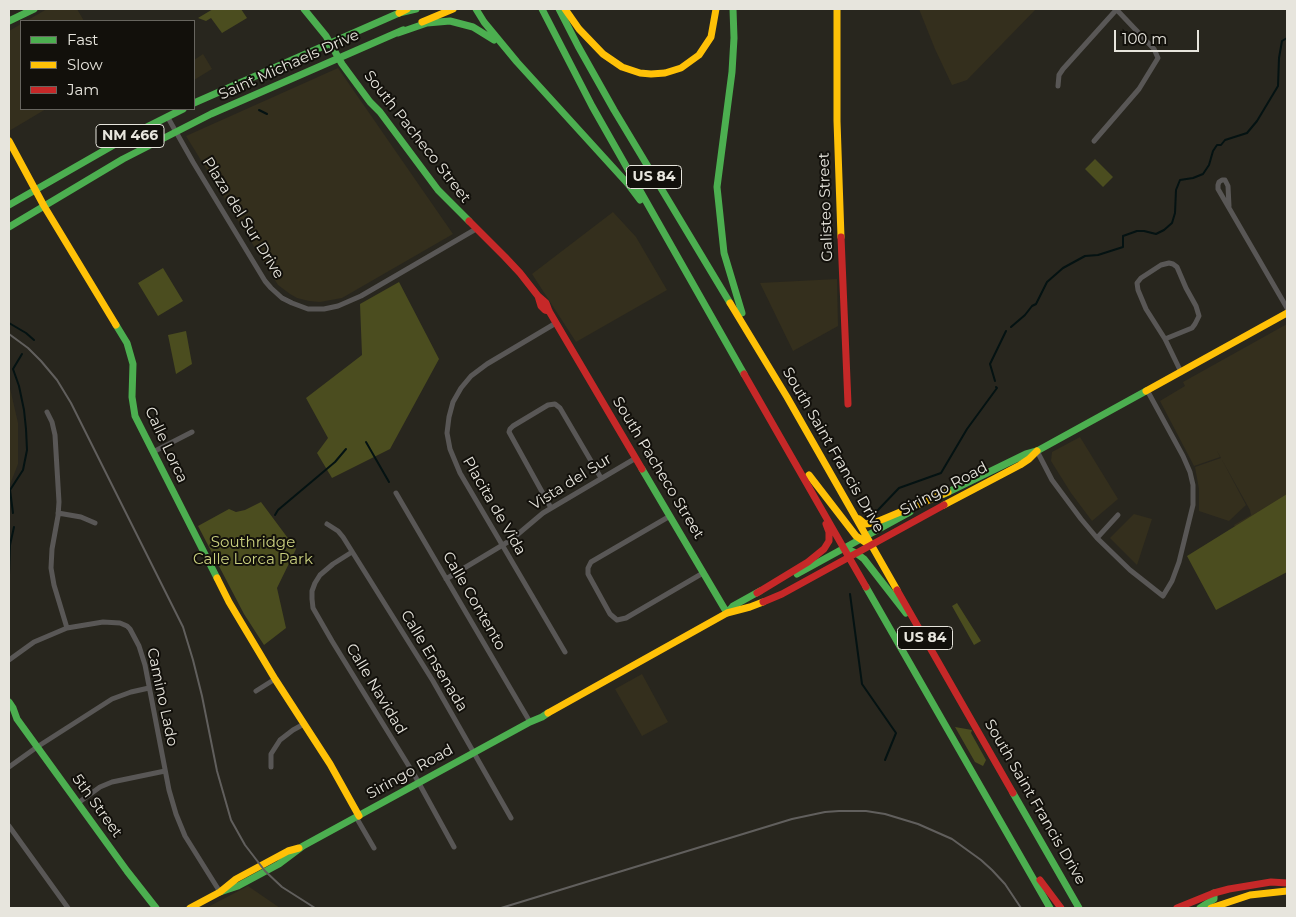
<!DOCTYPE html>
<style>
body{margin:0}
#map{position:relative;width:1296px;height:917px;overflow:hidden;background:#28261e;font-family:Montserrat,sans-serif}
canvas{display:block}
.frame{position:absolute;inset:0;border:10px solid #e7e5dd;pointer-events:none}
.legend{position:absolute;left:20px;top:20px;width:175px;height:90px;box-sizing:border-box;background:#12100b;border:1px solid #67655f;margin:0;padding:6px 9px;list-style:none;font-size:15px;color:#e7e5dd}
.legend li{display:flex;align-items:center;gap:10px;height:25px}
.legend b{width:25px;border:1px solid #67655f}
.scale{position:absolute;left:1114px;top:30px;width:85px;height:22px;box-sizing:border-box;border:2px solid #e7e5dd;border-top:0;padding-left:6px;font-size:15px;line-height:18px;white-space:nowrap;color:#e7e5dd;-webkit-text-stroke:4px #12100b;paint-order:stroke}
</style>
<div id="map">
<canvas width="1296" height="917"></canvas>
<div class="frame"></div>
<ul class="legend">
<li><b style="height:6px;background:#4caf50"></b>Fast</li>
<li><b style="height:6px;background:#ffc107"></b>Slow</li>
<li><b style="height:6px;background:#c62828"></b>Jam</li>
</ul>
<div class="scale">100 m</div>
</div>
<script>
const c = document.querySelector('canvas').getContext('2d');
c.lineJoin = 'round';
function paint(path, color) { c.fillStyle = color; c.fill(path, 'evenodd'); }
const shape = rows => new Path2D(rows.map(r => 'M' + r).join(''));
function strokePath(path, color, width, dash) { c.strokeStyle = color; c.lineWidth = width; c.lineCap = dash ? 'butt' : 'round'; c.setLineDash(dash || []); c.stroke(path); }
function label(font, color, halo, rows, align = 'center') {
  c.font = font + ' Montserrat,sans-serif'; c.lineWidth = 4; c.setLineDash([]); c.textBaseline = 'middle'; c.strokeStyle = halo; c.fillStyle = color; for (const [text, x, y, turn = 0] of rows) {
    c.save(); c.translate(x, y); c.rotate((+turn || 0) * Math.PI / 180); c.textAlign = isNaN(turn) ? turn : align; if (halo) c.strokeText(text, 0, 0); c.fillText(text, 0, 0); c.restore();
  }
}
paint(shape([
 [47,9,77,9,84,21,26,21],
 [919,9,1036,9,967,80,952,85,935,49],
 [21,24,21,109,46,109,9,131,9,31],
 [203,54,212,69,194,80,194,60],
 [338,68,453,234,342,298,320,302,309,301,297,298,290,294,278,285,186,136],
 [613,212,636,237,667,290,576,342,532,274],
 [837,279,838,326,793,351,760,283],
 [1287,324,1287,568,1236,529,1234,525,1251,515,1250,510,1221,458,1246,505,1229,521,1199,511,1199,489,1195,467,1221,458,1217,451,1220,457,1194,466,1160,401,1185,386,1183,382],
 [9,384,18,423,18,464,9,487],
 [1080,437,1118,499,1092,521,1071,493,1051,461,1052,452],
 [1134,514,1152,519,1137,565,1110,538],
 [642,674,668,722,642,736,615,689],
 [248,886,280,908,206,908]
]), '#342f1d');
paint(shape([
 [213,9,241,9,247,18,222,33,211,18,206,21,198,18],
 [1095,159,1113,177,1103,187,1085,169],
 [163,268,183,301,158,316,138,283],
 [399,282,439,359,390,449,332,478,317,453,328,438,306,398,362,355,360,304],
 [186,331,192,364,176,374,168,335],
 [1287,494,1287,572,1216,610,1187,556],
 [261,502,296,549,277,588,286,628,264,645,244,614,198,526,229,509,236,512,245,510],
 [957,603,981,641,974,645,952,606],
 [955,727,972,730,971,733,986,760,983,766,975,762]
]), '#4b4d1f');
strokePath(shape([
 [259,110,267,114],
 [9,323,26,333,34,340],
 [1011,327,1025,315,1032,306,1036,304,1047,282,1063,268,1085,256,1098,255,1123,247,1123,236,1137,231,1144,231,1156,234,1164,230,1172,223,1175,213,1176,190,1180,180,1193,178,1203,174,1209,165,1213,151,1217,145,1221,145,1225,140,1247,133,1257,121,1278,86,1279,58,1282,41,1287,38],
 [995,381,990,364,1006,331],
 [366,442,389,482],
 [878,510,899,488,941,473,967,429,997,388,996,387],
 [13,513,10,490,23,470,27,450,26,429,24,410,19,386,13,369,22,354],
 [275,515,278,510,335,462,346,449],
 [9,575,10,545,14,527],
 [850,594,862,684,896,733,885,760]
]), '#041212', 2);
strokePath(shape([
 [1058,86,1059,75,1063,69,1117,9],
 [167,116,193,162,265,281,271,288,282,298,292,303,308,309,324,309,338,306,361,296,476,229],
 [1094,141,1139,89,1158,58,1154,49,1116,9],
 [1229,206,1228,186,1225,180,1222,180,1219,182,1218,185,1218,189,1287,308],
 [556,323,487,364,471,376,461,388,453,402,449,417,447,433,450,449,460,473,565,652],
 [1165,339,1192,328,1195,324,1199,316,1196,306,1186,288,1177,267,1173,264,1169,263,1161,265,1141,278,1137,283,1138,290,1146,309,1165,339,1181,372],
 [47,412,52,422,55,435,59,502,58,516,52,549,51,568,54,585,67,628],
 [1037,451,1052,480,1081,519,1097,538,1130,570,1163,596,1172,581,1179,562,1193,505,1193,485,1190,472,1183,456,1147,390],
 [153,452,192,432],
 [396,493,530,722],
 [551,508,509,432,510,429,513,426,548,405,555,404,560,408,601,478],
 [58,513,81,517,95,523],
 [670,516,591,562,588,568,588,574,610,614,617,620,626,618,703,573],
 [327,524,338,531,343,537,433,681,511,818],
 [1097,538,1118,515],
 [352,552,333,564,320,575,315,583,312,591,312,599,313,608,332,641,415,776,454,847],
 [446,579,511,540,543,513,636,458],
 [9,660,34,642,67,628,103,622,120,623,127,626,130,629,139,646,145,665,169,790,176,814,185,836,220,892],
 [256,691,275,679],
 [9,767,37,747,112,699,131,692,149,688],
 [271,767,271,754,280,740,293,730,304,724],
 [78,803,100,787,112,782,165,771],
 [356,817,374,848],
 [9,826,68,908]
]), '#595756', 5);
strokePath(shape([
 [304,9,326,36,342,64,370,102,380,112,438,190,469,221],
 [476,9,484,22,517,62,628,184,640,200],
 [542,9,592,106,744,374],
 [559,9,578,46,614,110,730,303],
 [733,9,734,38,732,72,717,187,724,253,742,313],
 [9,21,34,9],
 [398,33,427,23,450,21,473,27,494,40],
 [194,103,399,13,416,9],
 [9,205,133,134,183,109],
 [9,227,123,159,211,114,403,30],
 [116,325,127,343,133,364,132,397,135,416,217,578],
 [642,469,727,613],
 [944,494,1026,454,1037,451,1146,391],
 [844,548,856,553,864,559,906,613],
 [797,574,910,512],
 [866,587,1050,908],
 [727,613,733,606,760,591],
 [9,702,13,708,17,719,127,871,156,908],
 [1013,793,1079,908],
 [220,892,238,886,279,864,303,846,530,722,542,717,548,713],
 [1200,908,1214,899,1214,893]
]), '#4caf50', 7);
strokePath(shape([
 [565,9,579,29,603,54,622,67,640,73,651,74,665,73,681,68,699,55,711,37,716,9],
 [837,9,837,121,841,237],
 [399,13,407,9],
 [422,22,453,9],
 [9,141,44,206,116,325],
 [730,303,787,397,897,590],
 [1146,391,1287,313],
 [809,475,856,536,868,544,871,544],
 [944,505,1020,465,1029,459,1037,451],
 [859,519,865,524,874,523,948,492],
 [217,578,229,602,275,679,330,764,359,816],
 [548,713,727,613,750,607,763,602],
 [190,908,220,892,236,879,288,851,299,848],
 [1211,908,1250,895,1287,891]
]), '#ffc107', 7);
strokePath(shape([
 [469,221,505,257,520,273,538,296,546,303,549,311,642,469],
 [841,237,848,404],
 [538,296,541,306,545,310,549,311],
 [744,374,866,587],
 [897,590,1013,793],
 [757,593,808,562,824,549,829,541,829,532,826,524],
 [763,602,782,594,944,505],
 [1040,880,1061,908],
 [1177,908,1214,893,1229,889,1271,882,1287,883]
]), '#c62828', 7);
strokePath(shape([
 [9,334,28,348,41,361,57,380,71,403,183,627,193,660,202,696,217,771,231,820,245,845,265,871,282,887,315,908],
 [501,908,792,819,825,812,839,811,866,811,885,814,918,824,952,839,981,860,992,870,1005,884,1021,908]
]), '#615f5d', 2);
for (const [x, y, w] of [
 [130,136,68],
 [654,177,55],
 [925,638,55]
]) { const box = new Path2D(); box.roundRect(x - w / 2, y - 11.5, w, 23, 4); c.fillStyle = '#12100b'; c.fill(box); strokePath(box, '#e7e5dd', 1); }
label('bold 14px', '#e7e5dd', null, [
 ["NM 466",130,136],
 ["US 84",654,177],
 ["US 84",925,638]
]);
label('15px', '#e7e5dd', '#12100b', [
 ["Saint Michaels Drive",289,65,-24],
 ["South Pacheco Street",417,137,52],
 ["Galisteo Street",826,207,-92],
 ["Plaza del Sur Drive",243,218,58],
 ["Calle Lorca",166,445,65],
 ["South Saint Francis Drive",833,450,60],
 ["South Pacheco Street",658,468,59],
 ["Vista del Sur",571,482,-32],
 ["Siringo Road",944,489,-28],
 ["Placita de Vida",494,506,60],
 ["Calle Contento",474,601,60],
 ["Calle Ensenada",434,661,59],
 ["Calle Navidad",376,689,59],
 ["Camino Lado",162,697,78],
 ["Siringo Road",410,772,-29],
 ["South Saint Francis Drive",1035,802,60],
 ["5th Street",97,806,54]
]);
label('15px', '#cad07f', '#12100b', [
 ["Southridge",253,543],
 ["Calle Lorca Park",253,560]
]);
</script>
